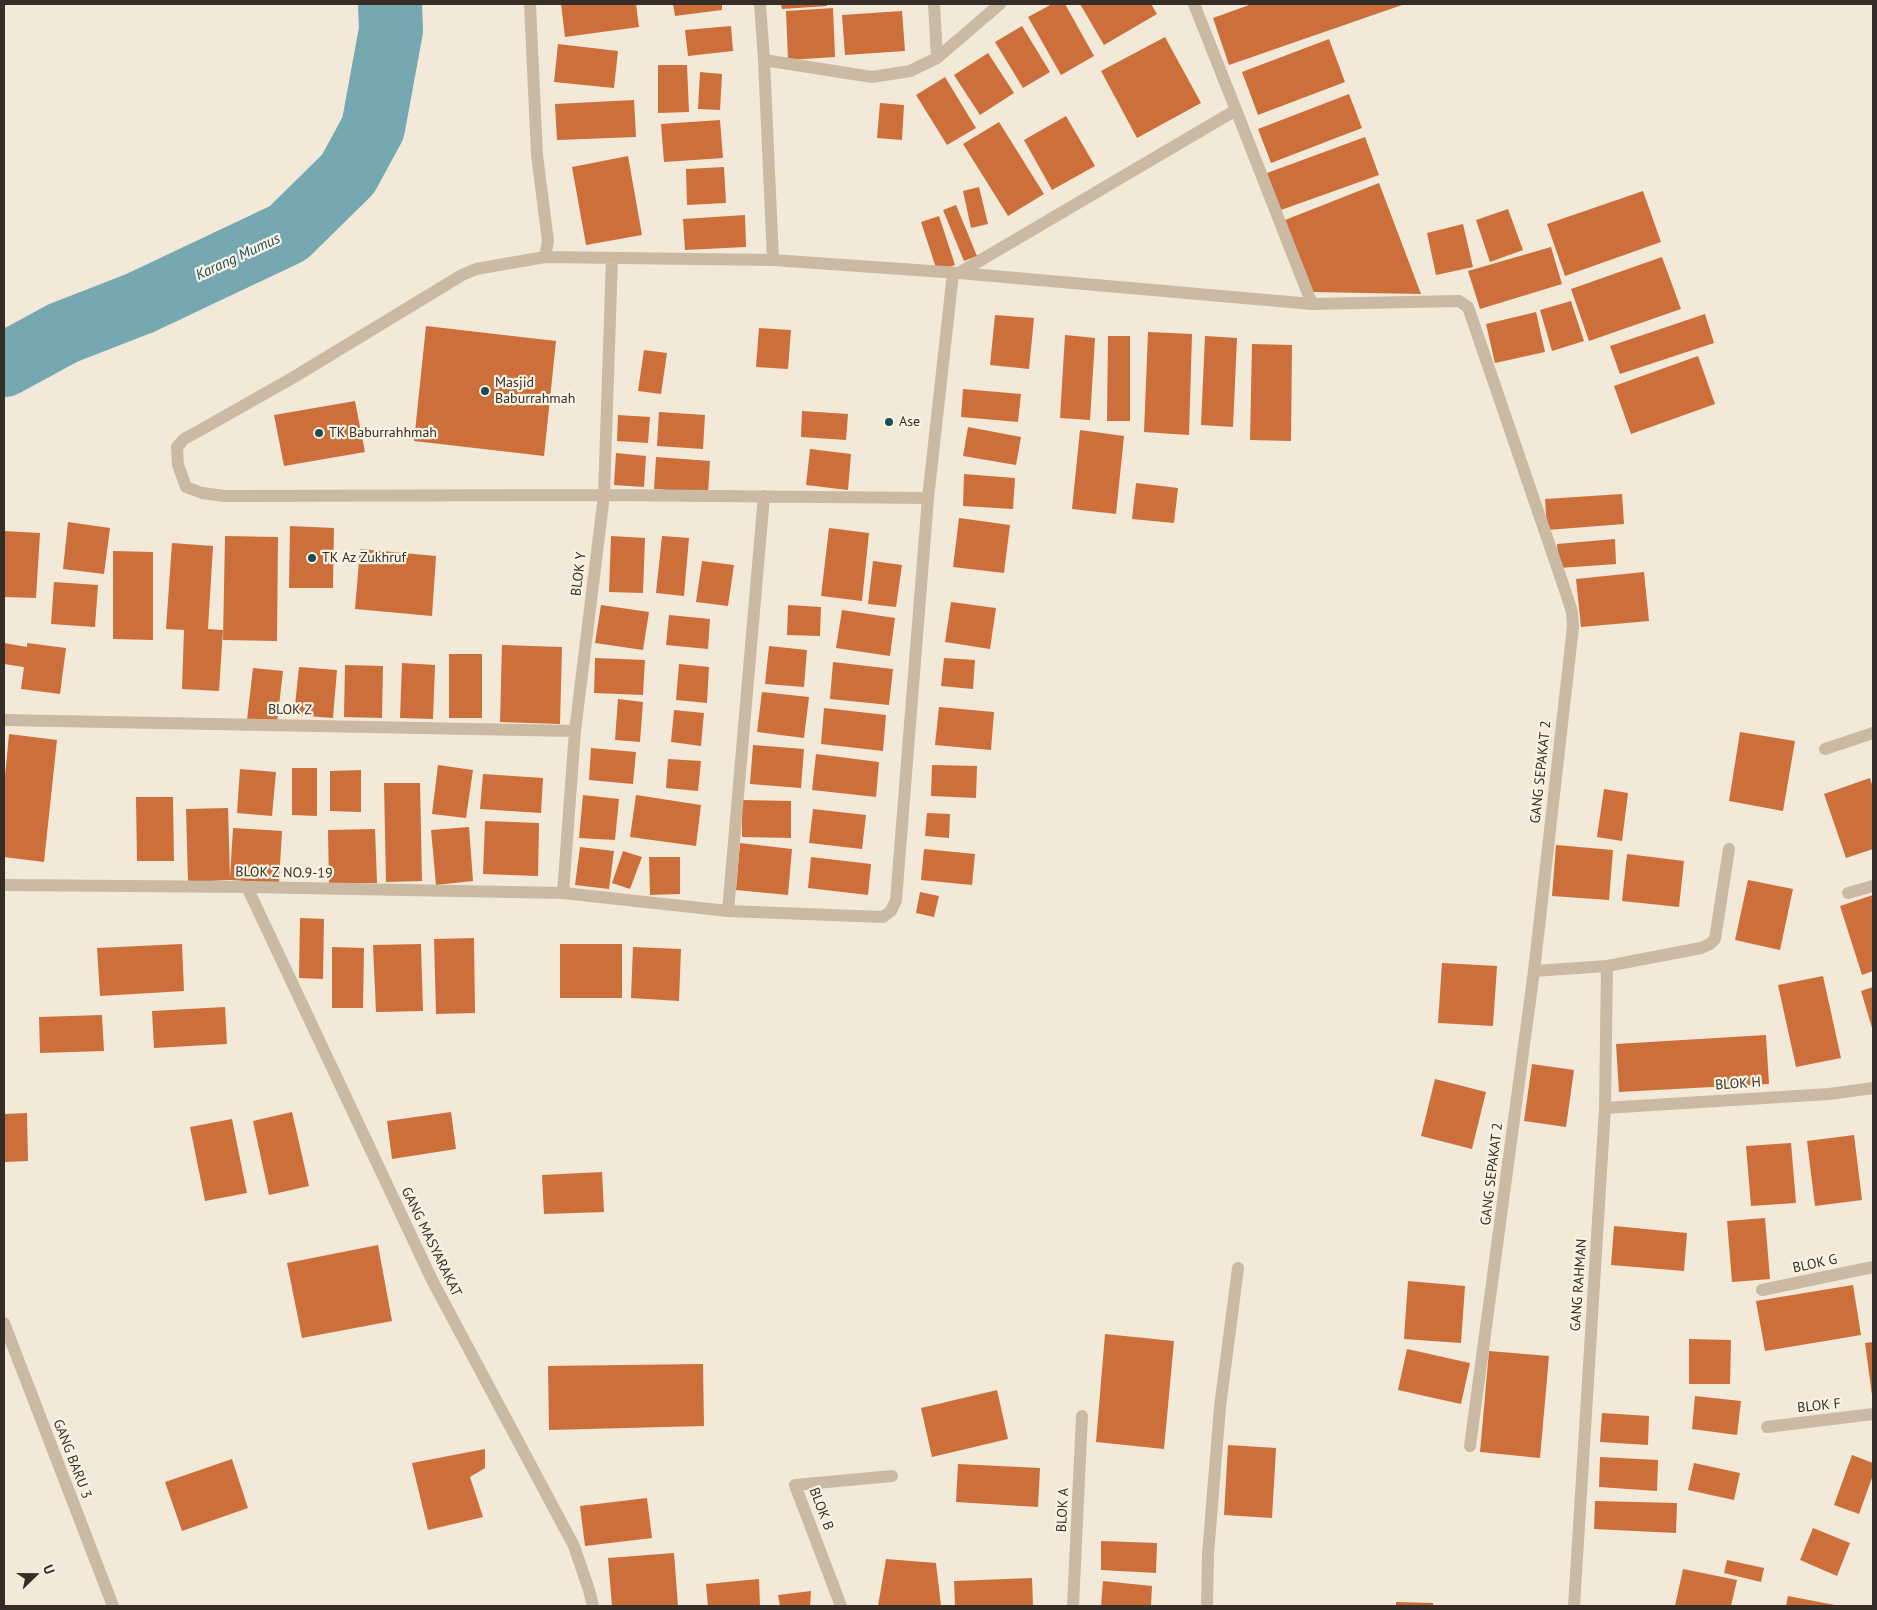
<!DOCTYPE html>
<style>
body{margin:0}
#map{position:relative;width:1877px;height:1610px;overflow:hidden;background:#f3e9d8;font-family:"PT Sans",sans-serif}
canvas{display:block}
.frame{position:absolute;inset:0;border:5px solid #362d26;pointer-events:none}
.north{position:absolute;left:10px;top:1550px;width:50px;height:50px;-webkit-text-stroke:4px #faf3e4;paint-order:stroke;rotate:68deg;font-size:14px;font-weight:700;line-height:20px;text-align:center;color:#362d26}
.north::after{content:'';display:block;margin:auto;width:18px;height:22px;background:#362d26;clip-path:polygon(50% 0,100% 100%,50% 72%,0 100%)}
</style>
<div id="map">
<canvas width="1877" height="1610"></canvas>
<div class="frame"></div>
<div class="north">U</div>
</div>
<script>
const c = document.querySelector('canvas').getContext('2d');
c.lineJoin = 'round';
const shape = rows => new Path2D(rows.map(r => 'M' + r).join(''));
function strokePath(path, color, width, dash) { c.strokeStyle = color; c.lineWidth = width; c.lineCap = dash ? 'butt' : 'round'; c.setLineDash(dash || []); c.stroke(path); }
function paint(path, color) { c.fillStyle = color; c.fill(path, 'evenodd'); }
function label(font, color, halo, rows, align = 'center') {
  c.font = font + ' "PT Sans",sans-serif'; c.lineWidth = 4.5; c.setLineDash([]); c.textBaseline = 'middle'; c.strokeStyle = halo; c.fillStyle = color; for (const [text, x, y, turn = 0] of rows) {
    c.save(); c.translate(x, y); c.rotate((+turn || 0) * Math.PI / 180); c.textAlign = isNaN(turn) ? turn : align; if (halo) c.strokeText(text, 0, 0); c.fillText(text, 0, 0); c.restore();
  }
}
strokePath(shape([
 [4,365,63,333,140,303,288,233,348,174,373,128,391,30,390,4]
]), '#75a8b1', 64);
paint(shape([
 [561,4,636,4,639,27,565,37],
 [673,4,722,4,722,10,675,16],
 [781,4,827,4,827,6,782,9],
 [1052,4,1065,4,1094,56,1061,75,1028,17],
 [1080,4,1151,4,1157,14,1104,45],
 [1252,4,1405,4,1229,65,1213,18],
 [833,8,835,57,788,60,786,11],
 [902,11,905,51,845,55,842,15],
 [731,26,733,51,688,56,685,30],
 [1022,26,1050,72,1023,88,995,42],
 [1165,37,1201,103,1137,138,1101,71],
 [1329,39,1345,82,1258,115,1242,72],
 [558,44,618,51,614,88,554,82],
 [988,53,1014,93,980,115,954,75],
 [658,65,687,65,689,112,658,113],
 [700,72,722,74,720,110,698,109],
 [945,77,976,128,947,145,916,95],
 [1349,94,1362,128,1271,163,1258,129],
 [634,100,636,137,557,140,555,104],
 [880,103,904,105,902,140,877,138],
 [1066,116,1095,166,1052,190,1024,140],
 [720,120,723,158,664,162,661,124],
 [999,122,1044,194,1008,216,963,144],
 [1365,137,1379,175,1281,210,1267,173],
 [628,156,642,235,586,245,572,167],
 [724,167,726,203,687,205,686,169],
 [1379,183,1421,294,1312,292,1285,220],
 [979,187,988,224,971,228,963,191],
 [1643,191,1661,242,1565,276,1547,224],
 [956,205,977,256,964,261,943,210],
 [1508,209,1523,250,1490,262,1476,220],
 [745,215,746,247,685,250,683,219],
 [939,216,955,265,937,271,921,222],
 [1463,224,1473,267,1436,275,1427,233],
 [1551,247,1562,284,1480,309,1468,271],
 [1662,257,1681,309,1589,341,1571,289],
 [1571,301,1584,341,1552,351,1540,310],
 [1536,312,1545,352,1495,363,1486,324],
 [1705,314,1714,343,1620,374,1610,346],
 [995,315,1034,318,1029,369,990,365],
 [426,326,556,341,544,456,414,441],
 [759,328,791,330,788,369,756,367],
 [1148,332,1192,334,1189,435,1144,432],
 [1065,335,1095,338,1090,420,1060,418],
 [1108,336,1130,336,1130,421,1107,421],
 [1205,336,1237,338,1233,427,1201,425],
 [1252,344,1292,345,1291,441,1250,440],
 [644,350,667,353,661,394,638,391],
 [1698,356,1715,404,1631,434,1614,386],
 [963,389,1021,394,1018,422,961,417],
 [355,401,365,452,284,466,274,415],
 [802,411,848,414,846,440,801,437],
 [659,412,705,415,703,449,657,446],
 [618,415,650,417,648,443,617,441],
 [968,427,1021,437,1016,465,963,456],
 [1080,430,1124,436,1116,514,1072,509],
 [810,449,851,454,848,490,806,485],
 [616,453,646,456,644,487,614,485],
 [656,457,710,461,708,493,654,489],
 [964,474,1015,478,1013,509,963,506],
 [1136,483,1178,488,1174,523,1132,519],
 [1622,494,1624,524,1547,530,1545,499],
 [959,518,1010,525,1004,573,953,567],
 [68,522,110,528,104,574,63,569],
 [290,526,334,528,333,588,289,588],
 [829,528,869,533,862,601,821,596],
 [4,531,40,533,36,598,4,597],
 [225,536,278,537,277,641,223,640],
 [611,536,645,538,643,593,609,592],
 [662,536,689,538,684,596,656,593],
 [1615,539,1616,564,1559,568,1557,544],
 [172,543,213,546,208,629,223,630,219,691,182,689,184,630,166,629],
 [360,549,436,556,432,616,355,609],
 [113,551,153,552,153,640,113,639],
 [702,561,734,565,728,606,696,602],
 [873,561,902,565,896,607,868,604],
 [1644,572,1649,621,1581,627,1576,579],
 [54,582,98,585,95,627,51,624],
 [951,602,996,608,990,649,945,642],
 [601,605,649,612,643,650,595,643],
 [788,605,821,607,820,636,787,635],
 [842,610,895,618,890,656,836,648],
 [669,615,710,619,708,649,666,645],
 [4,643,27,647,27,643,66,648,60,694,21,689,24,667,4,664],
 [502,645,562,647,560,724,500,722],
 [769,646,807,650,804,687,765,684],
 [449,654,482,654,482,718,449,718],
 [595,658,645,660,643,695,594,693],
 [944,658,975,660,973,689,941,686],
 [833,662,893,669,889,705,830,699],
 [402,663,435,665,433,719,400,718],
 [679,664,709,667,707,703,676,700],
 [345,665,383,666,382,718,344,717],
 [299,667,337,670,333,718,294,715],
 [253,668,283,671,277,723,247,720],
 [762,692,809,697,804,738,757,732],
 [618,699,643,702,640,742,615,740],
 [939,707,994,712,991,750,935,745],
 [824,708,886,715,883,751,821,744],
 [674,710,704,713,701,746,671,742],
 [1740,732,1795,741,1783,811,1729,801],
 [9,734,57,740,44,862,4,857,4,787],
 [753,745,804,749,801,788,750,784],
 [591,748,636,752,633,784,589,780],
 [816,754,879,762,876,797,812,790],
 [668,759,701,761,698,791,666,788],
 [438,765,473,770,466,818,432,814],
 [932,765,977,766,976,798,931,796],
 [292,768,317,768,317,816,292,815],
 [240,769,276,772,272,816,237,813],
 [361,770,361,812,330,811,330,771],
 [483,774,543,778,541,813,480,809],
 [1870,778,1873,788,1873,849,1846,858,1824,794],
 [384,783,420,783,422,881,386,882],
 [1604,789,1628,793,1622,841,1597,837],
 [583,795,619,799,615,840,579,838],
 [636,795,701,805,696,846,630,837],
 [136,797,173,797,174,861,137,861],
 [742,800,791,801,791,838,742,837],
 [228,808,230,878,233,828,282,831,279,883,230,880,188,882,186,809],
 [813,809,866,815,862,849,809,843],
 [927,813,950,814,949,838,925,836],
 [485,821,539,823,538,876,483,874],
 [469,827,473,881,436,885,431,830],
 [375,829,377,883,329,884,328,830],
 [740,843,792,849,788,895,736,890],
 [1556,845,1613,850,1609,900,1552,896],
 [580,847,614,851,609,889,575,885],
 [924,849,975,854,972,885,921,880],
 [623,851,642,857,630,889,612,883],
 [1627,854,1684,861,1679,907,1622,901],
 [649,857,680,857,680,894,650,895],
 [811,857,871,864,868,895,808,888],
 [1748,880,1793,889,1780,950,1735,940],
 [920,892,939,896,934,917,916,913],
 [1873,895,1873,971,1862,975,1840,906],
 [300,918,324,919,323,979,299,978],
 [474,938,475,1013,436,1014,434,939],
 [182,944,184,991,100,996,97,948],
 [421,944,423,1011,376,1012,373,945],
 [560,944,622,944,622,998,560,998],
 [332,947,364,948,363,1008,332,1008],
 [633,947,681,949,679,1001,631,998],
 [1442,963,1497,966,1493,1026,1438,1023],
 [1823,976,1841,1058,1796,1067,1778,985],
 [1873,987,1873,1031,1861,991],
 [225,1007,227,1044,154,1048,152,1011],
 [102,1015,104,1051,40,1053,39,1017],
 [1766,1035,1769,1084,1619,1092,1616,1044],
 [1532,1064,1574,1070,1566,1127,1524,1121],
 [1435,1079,1486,1092,1472,1149,1421,1136],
 [292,1112,309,1186,269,1195,253,1121],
 [451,1112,456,1149,392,1159,387,1121],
 [27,1113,28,1161,4,1162,4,1114],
 [232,1119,247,1193,205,1201,190,1127],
 [1854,1135,1862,1200,1815,1206,1807,1141],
 [1791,1143,1796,1203,1751,1206,1746,1146],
 [602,1172,604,1212,544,1214,542,1175],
 [1765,1218,1770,1279,1732,1282,1727,1221],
 [1614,1226,1687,1233,1684,1271,1611,1265],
 [378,1245,392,1321,302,1338,287,1263],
 [1408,1281,1465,1286,1461,1343,1404,1339],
 [1853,1285,1861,1335,1765,1351,1756,1301],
 [1105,1334,1174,1341,1164,1449,1096,1442],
 [1689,1339,1731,1340,1730,1384,1689,1384],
 [1873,1342,1873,1395,1872,1395,1865,1343],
 [1407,1349,1470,1363,1461,1404,1398,1390],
 [1489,1351,1549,1356,1540,1458,1480,1452],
 [703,1364,704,1426,549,1430,548,1366],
 [997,1390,1008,1439,932,1457,921,1408],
 [1695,1396,1741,1401,1737,1435,1692,1429],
 [1602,1413,1649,1416,1648,1445,1600,1442],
 [1228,1445,1276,1448,1272,1518,1224,1515],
 [485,1449,485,1468,470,1477,483,1517,428,1530,412,1463],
 [1852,1455,1873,1463,1873,1475,1859,1514,1834,1505],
 [1600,1457,1658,1460,1657,1491,1599,1487],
 [232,1459,248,1508,182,1531,165,1482],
 [1694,1463,1740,1473,1734,1500,1688,1490],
 [958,1464,1040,1468,1038,1507,956,1502],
 [647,1498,652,1538,585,1546,580,1506],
 [1595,1501,1677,1503,1676,1533,1594,1529],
 [1813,1528,1850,1543,1837,1576,1800,1560],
 [1101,1541,1157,1543,1156,1573,1101,1570],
 [674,1553,678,1606,612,1606,608,1558],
 [886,1559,936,1563,941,1606,878,1606],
 [1727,1560,1764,1568,1761,1582,1724,1573],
 [1683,1569,1737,1580,1731,1606,1675,1606],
 [1032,1578,1033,1606,955,1606,954,1581],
 [759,1579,760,1606,708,1606,706,1584],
 [1103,1581,1152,1586,1151,1606,1101,1606],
 [811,1591,810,1606,780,1606,778,1595],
 [1788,1596,1835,1605,1834,1606,1786,1606],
 [1396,1602,1433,1603,1433,1606,1396,1606]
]), '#cd6f3b');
strokePath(shape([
 [530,4,537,155,548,241,545,257],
 [760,4,764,60,773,260],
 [934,4,937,58],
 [764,60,872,77,910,71,937,58,1000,4],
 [1236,110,1312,304],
 [959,273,1312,304,1459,301,1468,307,1567,596,1572,612,1573,627,1534,971,1470,1446],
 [928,498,604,495,224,496,202,493,186,487,178,465,177,447,184,439,197,432,294,377,462,275,476,269,545,257,773,260,959,273,1236,110,1194,4],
 [4,720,575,731],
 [1825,749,1873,733],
 [4,885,247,887,563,893,728,911,883,917,891,911,896,900,928,498,953,273],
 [247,887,432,1280,574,1546,589,1590,593,1606],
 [563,893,575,731,604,495,612,258],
 [1848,893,1873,886],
 [728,911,764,496],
 [1534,971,1607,966,1701,948,1710,944,1715,939,1729,849],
 [1605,1108,1829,1094,1873,1088],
 [1762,1290,1873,1267],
 [4,1323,113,1606],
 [1767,1427,1873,1414],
 [841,1606,795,1485,892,1476],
 [1073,1606,1082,1416],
 [1207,1606,1208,1554,1220,1407,1238,1268],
 [1574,1606,1605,1108,1607,966]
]), '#cbbaa3', 12);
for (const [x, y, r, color] of [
 [485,391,5,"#194e59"],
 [889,422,5,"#194e59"],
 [319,433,5,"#194e59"],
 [312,558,5,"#194e59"]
]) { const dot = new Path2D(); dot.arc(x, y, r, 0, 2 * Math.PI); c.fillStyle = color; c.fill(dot); strokePath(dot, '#faf3e4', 2); }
label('14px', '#362d26', '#faf3e4', [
 ["Masjid",495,383],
 ["Baburrahmah",495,399],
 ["Ase",899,422],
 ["TK Baburrahhmah",329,433],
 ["TK Az Zukhruf",322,558]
], 'left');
label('14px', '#362d26', '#faf3e4', [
 ["BLOK Y",579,574,-83],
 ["BLOK Z",290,710,1],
 ["GANG SEPAKAT 2",1541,772,-84],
 ["BLOK Z NO.9-19",284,873,1],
 ["BLOK H",1738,1084,-4],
 ["GANG SEPAKAT 2",1492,1174,-83],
 ["GANG MASYARAKAT",431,1242,64],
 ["BLOK G",1815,1264,-12],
 ["GANG RAHMAN",1579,1285,-86],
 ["BLOK F",1819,1406,-6],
 ["GANG BARU 3",72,1459,69],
 ["BLOK B",821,1509,69],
 ["BLOK A",1063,1510,-87]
]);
label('italic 15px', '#194e59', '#faf3e4', [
 ["Karang Mumus",238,257,-25]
]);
</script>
